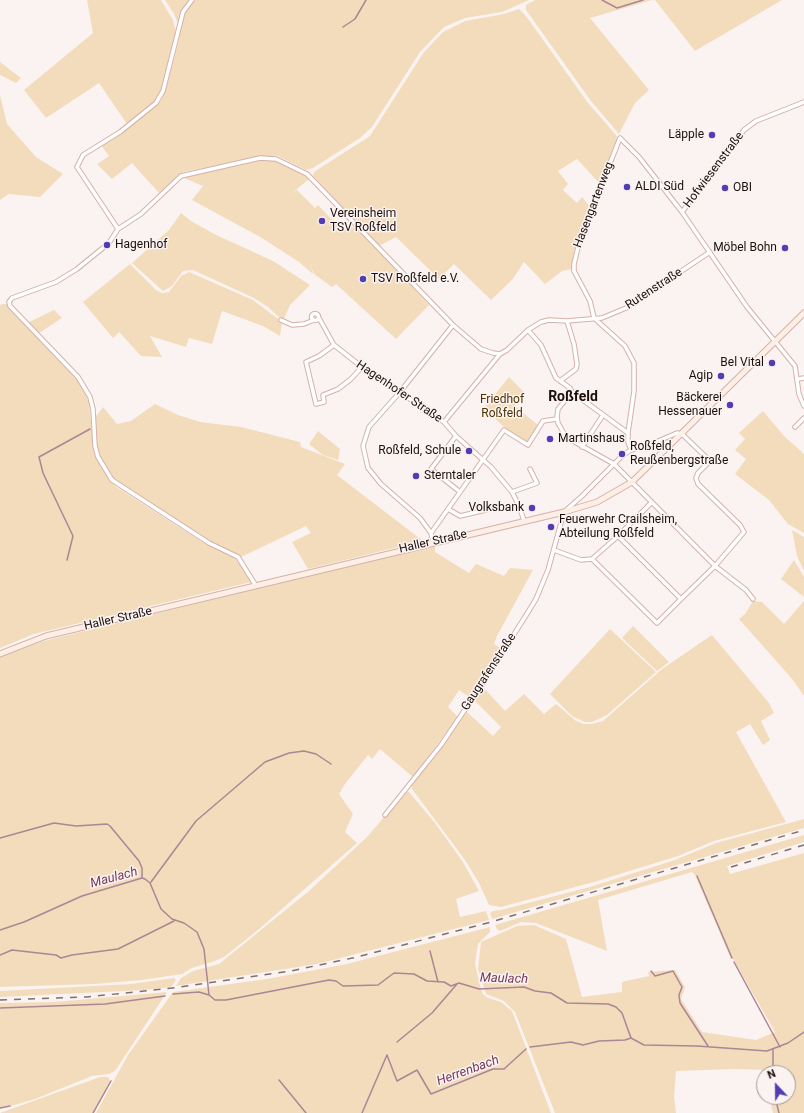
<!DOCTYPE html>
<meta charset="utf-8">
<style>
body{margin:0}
#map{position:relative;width:804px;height:1113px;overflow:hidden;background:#fbf3f1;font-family:Roboto,sans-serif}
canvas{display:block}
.north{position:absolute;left:756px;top:1065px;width:40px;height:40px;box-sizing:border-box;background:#fbf3f1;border:1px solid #a19895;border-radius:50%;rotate:338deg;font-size:11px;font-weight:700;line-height:16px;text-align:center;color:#1b0f0c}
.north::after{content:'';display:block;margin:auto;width:14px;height:18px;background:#513cb4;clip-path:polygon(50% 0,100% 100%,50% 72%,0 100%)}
</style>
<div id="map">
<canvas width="804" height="1113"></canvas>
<div class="north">N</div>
</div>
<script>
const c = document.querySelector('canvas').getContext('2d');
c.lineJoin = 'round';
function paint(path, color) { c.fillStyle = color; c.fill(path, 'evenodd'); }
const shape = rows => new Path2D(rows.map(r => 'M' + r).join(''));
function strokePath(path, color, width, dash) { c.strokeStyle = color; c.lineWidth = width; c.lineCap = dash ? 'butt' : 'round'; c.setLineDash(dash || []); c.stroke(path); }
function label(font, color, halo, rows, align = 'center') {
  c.font = font + ' Roboto,sans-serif'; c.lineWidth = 3; c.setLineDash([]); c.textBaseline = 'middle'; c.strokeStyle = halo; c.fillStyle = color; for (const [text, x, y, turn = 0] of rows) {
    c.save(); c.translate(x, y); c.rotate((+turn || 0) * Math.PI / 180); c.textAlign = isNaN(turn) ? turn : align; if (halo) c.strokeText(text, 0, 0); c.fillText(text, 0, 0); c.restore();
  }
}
paint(shape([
 [87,0,161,0,173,20,176,31,175,42,161,91,155,101,127,124,99,83,46,118,24,90,93,33],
 [165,0,191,0,180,15,179,26,174,14],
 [195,0,529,0,502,12,465,18,444,27,420,52,372,127,360,138,313,168,306,170,278,156,263,156,183,172,159,193,132,163,112,179,97,164,109,156,101,145,130,126,161,101,167,86,179,40,183,19,186,11],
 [535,0,652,0,590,18,649,90,635,103,619,134,591,101,526,10,526,5],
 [655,0,782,0,695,51],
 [519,9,526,16,588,103,616,135,618,140,600,184,577,159,558,171,568,184,563,190,577,203,582,197,590,207,577,240,573,258,573,269,562,271,545,284,524,262,513,279,491,300,454,264,439,279,396,237,379,246,313,176,314,172,370,136,424,52,443,32,465,21,504,14],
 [0,62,21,78,16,83,0,75],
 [0,95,7,124,36,157,63,174,40,197,9,194,0,200],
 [265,159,274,160,302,172,309,179,297,189,291,195,297,190,315,208,318,205,334,222,359,229,429,305,396,339,336,284,332,287,314,274,310,264,313,274,299,262,262,238,192,200,203,186,182,177],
 [181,213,191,221,214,234,273,261,310,285,290,305,283,321,268,307,254,298,193,270,183,271,172,286,163,291,132,263,169,230],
 [130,264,156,290,162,293,169,292,181,276,189,272,253,300,282,322,280,336,263,326,222,311,212,344,189,338,186,347,150,336,162,357,141,356,119,332,113,338,83,302],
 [3,304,7,304,15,314,81,384,89,402,94,449,98,461,115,486,202,542,234,557,250,577,251,582,34,634,0,648,0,305],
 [54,310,62,318,39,333,27,323],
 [509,377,524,392,515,406,539,426,528,443,504,427,484,408],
 [155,404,178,415,200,422,241,427,300,442,301,447,345,464,337,475,423,541,308,569,292,542,311,533,306,526,241,557,205,539,113,479,100,456,97,446,95,418,103,407,117,424,131,421],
 [763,411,784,436,804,454,804,533,788,524,769,500,735,474,746,459,735,450,745,439,739,433],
 [318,431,340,449,338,460,323,455,309,444],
 [792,530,804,537,804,571,797,556],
 [435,545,435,552,469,573,476,564,504,576,510,568,533,570,497,636,494,644,502,649,471,698,459,690,448,707,458,717,413,777,380,749,372,759,368,755,345,784,339,794,353,814,345,832,357,843,258,930,224,957,212,962,192,968,182,974,142,980,94,984,0,987,0,657,44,641],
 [794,560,804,577,804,597,781,579],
 [753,601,762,602,784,624,804,601,804,696,793,680,739,619,745,614],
 [633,626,669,662,657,671,622,638],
 [610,629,656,672,607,715,592,722,585,722,572,716,550,694],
 [712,635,769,703,774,713,761,721,770,740,763,745,750,724,736,732,786,822,714,841,678,856,594,882,501,907,489,905,479,883,465,860,412,789,412,785,466,711,493,736,501,727,474,700,483,687,505,711,524,694,544,714,556,704,576,721,584,724,592,724,603,721,662,669],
 [405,792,409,792,435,823,463,862,479,891,456,899,460,917,486,911,489,920,317,964,176,986,181,978,193,971,219,964,309,891,368,836],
 [804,819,804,828,492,919,490,913,493,911,501,910,590,887,675,860,716,843],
 [804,835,804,842,727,866,730,874,804,853,804,1113,773,1113,769,1097,788,1097,788,1073,767,1073,767,1070,735,1069,676,1071,674,1097,676,1113,555,1113,515,1012,504,1001,486,994,478,969,481,942,517,926,534,925,566,939,582,997,622,992,622,982,649,976,648,972,675,970,685,987,681,999,702,1032,756,1040,775,1032,733,959,731,959,695,875,692,872,598,900,607,951,536,923,521,922,500,931,497,929,495,925],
 [490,927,490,932,478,944,475,964,480,985,483,994,488,998,501,1002,512,1011,551,1113,96,1113,128,1055,173,992,267,979,347,964],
 [174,978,176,980,171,987,144,990,0,997,0,991,131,984],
 [167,992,115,1071,109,1074,92,1076,35,1099,0,1109,0,1003,55,1002],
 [100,1077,108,1077,111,1082,94,1113,0,1113]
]), '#f2dcbc');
strokePath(shape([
 [602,0,617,8,643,0],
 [343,27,355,19,366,0],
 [67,560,73,536,43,473,39,457,90,429],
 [0,838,54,823,76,826,107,824,110,826,139,861,142,868,142,878],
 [697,876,732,958],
 [151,882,196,821,265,762,289,753,304,751,316,754,331,764],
 [0,930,24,922,82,896,142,878,145,879,150,883,161,909,172,919,184,923,197,932,204,949,209,995],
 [430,951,438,982],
 [0,955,12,950,56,955,61,958,72,955,118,949,174,921],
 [734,962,780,1047],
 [651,971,655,976,673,971,682,987,679,995,680,1003,708,1046],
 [173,994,199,992,209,995,215,1000,226,1000,329,980,336,981,343,986,378,985,394,973,414,974,427,981,444,982,451,986,459,983,479,989,524,987,535,991,551,993,567,1003,608,1004,616,1007,622,1013,631,1038,644,1045,697,1046,767,1051,788,1043,804,1032],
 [0,1008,105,1004,165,996],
 [397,1042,432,1013,457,984],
 [530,1047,571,1042,583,1045,599,1041,625,1040,631,1038],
 [773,1049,773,1073],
 [387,1055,397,1081,417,1070,431,1094,493,1069,504,1069,526,1049],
 [279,1080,306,1113],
 [775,1097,779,1113],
 [0,1108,10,1106],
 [93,1113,111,1081],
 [362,1113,387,1055]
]), '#ab8694', 1.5);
const street = shape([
 [804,102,756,121,744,130,682,212,747,307,795,366,799,394,804,406],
 [118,229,77,167,83,155,120,132,156,103,163,91,183,12,192,0],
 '311.5 317a3.5 3.5 0 1 1 7 0a3.5 3.5 0 1 1-7 0Z',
 [319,318,334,345,362,367,444,422,456,436,491,467,512,492,520,508,524,521],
 [594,318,590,301,574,271,574,264,580,239,620,138,639,157,682,212],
 [594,318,625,346,634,363,634,391,628,433,628,442,631,450],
 [281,320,292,325,304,324,314,320],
 [528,330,541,345,556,378,570,388,572,392,628,433],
 [334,345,319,356,306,362,316,404,324,402,323,395,338,389,351,379,362,367],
 [798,379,804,378],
 [560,381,576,369,577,364,574,344,567,321],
 [572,392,558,409,557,417,558,423,566,437,614,464,715,566,746,590,753,599],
 [444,422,500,354],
 [795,427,804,418],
 [456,436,431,469,460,492],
 [582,447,603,415],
 [512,492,537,483,530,469],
 [448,509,460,516,490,509],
 [431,533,420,518,381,484,368,468,363,446,369,427,400,392,453,325],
 [433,542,431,533,504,430,528,445,543,421,557,419],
 [554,550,581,560,592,559,618,536,652,502],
 [592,559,657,623,681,599],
 [256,586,238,557,209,543,112,480,98,457,95,446,93,409,90,397,78,377,10,306,9,302,12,298,56,282,77,269,109,243,118,229,141,214,181,176,260,158,276,159,307,174,453,325,481,349,493,353,500,354,507,350,528,330,541,322,549,320,567,321,602,318,626,308,710,252],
 [385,815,441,745,483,683,525,617,536,599,548,570,564,512,582,496,623,455,631,450,649,445,677,433,682,434,710,461,698,473,696,478,698,484,740,525,744,532,715,566,681,599,618,536]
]);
const secondary = shape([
 [0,654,46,636,564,512,597,502,632,482,804,313]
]);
strokePath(street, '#d5b1a9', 5.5);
strokePath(secondary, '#d5b1a9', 7);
strokePath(street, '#fff', 3.5);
strokePath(secondary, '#feefe6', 5);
strokePath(shape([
 [731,867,804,845],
 [0,1000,87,997,172,988,291,971,357,957,491,922,804,830]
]), '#7b716f', 1.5, [7, 7]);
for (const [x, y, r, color] of [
 [712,135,4,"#513cb4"],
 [627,187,4,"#513cb4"],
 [725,188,4,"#513cb4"],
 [322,221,4,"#513cb4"],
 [107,245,4,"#513cb4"],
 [785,248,4,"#513cb4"],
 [363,279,4,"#513cb4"],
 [772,363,4,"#513cb4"],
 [721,376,4,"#513cb4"],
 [730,405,4,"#513cb4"],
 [550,439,4,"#513cb4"],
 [469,451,4,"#513cb4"],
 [622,454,4,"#513cb4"],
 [416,476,4,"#513cb4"],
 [532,508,4,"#513cb4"],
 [551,527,4,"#513cb4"]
]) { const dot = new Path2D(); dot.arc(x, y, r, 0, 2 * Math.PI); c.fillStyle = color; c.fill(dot); strokePath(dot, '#fbf3f1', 1.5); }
label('12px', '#1b0f0c', '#fbf3f1', [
 ["Läpple",704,135,"right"],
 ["ALDI Süd",635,187],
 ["OBI",733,188],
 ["Vereinsheim",330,214],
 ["TSV Roßfeld",330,228],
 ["Hagenhof",115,245],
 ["Möbel Bohn",777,248,"right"],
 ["TSV Roßfeld e.V.",371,279],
 ["Bel Vital",764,363,"right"],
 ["Agip",713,376,"right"],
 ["Bäckerei",722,398,"right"],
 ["Hessenauer",722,412,"right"],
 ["Martinshaus",558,439],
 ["Roßfeld,",630,447],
 ["Reußenbergstraße",630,461],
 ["Roßfeld, Schule",461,451,"right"],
 ["Sterntaler",424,476],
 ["Volksbank",524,508,"right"],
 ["Feuerwehr Crailsheim,",559,520],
 ["Abteilung Roßfeld",559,534]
], 'left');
label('12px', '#1b0f0c', '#fbf3f1', [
 ["Hofwiesenstraße",714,170,-53],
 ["Hasengartenweg",594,205,-69],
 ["Rutenstraße",654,289,-33],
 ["Hagenhofer Straße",399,392,34],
 ["Haller Straße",433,542,-13],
 ["Haller Straße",118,619,-13],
 ["Gaugrafenstraße",489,672,-57]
]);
label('12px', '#4e3300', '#fbf3f1', [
 ["Friedhof",502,400],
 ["Roßfeld",502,414]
]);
label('italic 13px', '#753a58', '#fbf3f1', [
 ["Maulach",114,878,-15],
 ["Maulach",504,979,2],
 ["Herrenbach",468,1071,-20]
]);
label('bold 14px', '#1b0f0c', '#fbf3f1', [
 ["Roßfeld",573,397]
]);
</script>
